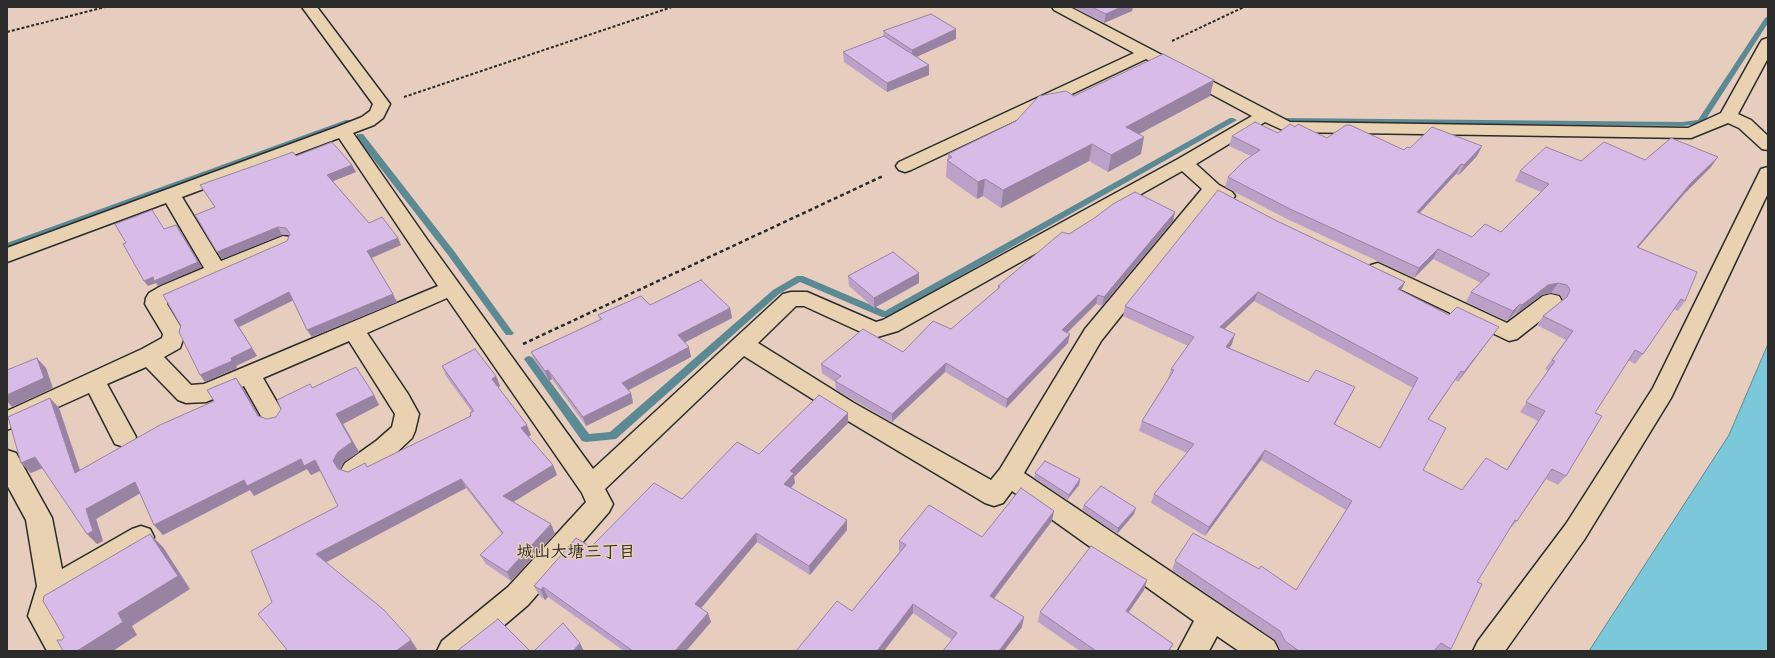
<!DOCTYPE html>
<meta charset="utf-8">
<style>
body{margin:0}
#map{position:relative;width:1775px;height:658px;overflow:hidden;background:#e6cdbd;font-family:"Patrick Hand",sans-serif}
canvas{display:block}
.frame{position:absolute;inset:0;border:8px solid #2b2b2b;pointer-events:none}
</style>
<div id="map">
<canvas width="1775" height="658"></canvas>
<div class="frame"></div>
</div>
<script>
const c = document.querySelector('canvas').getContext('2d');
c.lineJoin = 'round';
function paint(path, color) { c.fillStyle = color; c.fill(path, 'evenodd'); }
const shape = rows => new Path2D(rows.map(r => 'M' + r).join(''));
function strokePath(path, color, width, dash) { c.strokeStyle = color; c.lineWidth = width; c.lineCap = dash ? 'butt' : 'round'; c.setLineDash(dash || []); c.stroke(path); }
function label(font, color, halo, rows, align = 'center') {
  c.font = font + ' "Patrick Hand","Klee One",sans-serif'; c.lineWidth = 3; c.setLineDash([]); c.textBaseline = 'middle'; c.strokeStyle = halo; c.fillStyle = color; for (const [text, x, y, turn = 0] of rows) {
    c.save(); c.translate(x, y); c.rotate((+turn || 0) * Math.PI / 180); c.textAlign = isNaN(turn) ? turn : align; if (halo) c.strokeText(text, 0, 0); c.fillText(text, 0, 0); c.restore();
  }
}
const water = shape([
 [1768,344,1768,651,1589,651,1729,435,1768,344]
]);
paint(water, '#7bc8da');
strokePath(water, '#5b8994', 1);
paint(shape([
 [1768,16,1768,23,1704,122,1700,124,1682,126,1284,122,1280,120,1284,118,1682,122,1698,120,1765,18,1768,16],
 [1230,118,1233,118,1237,120,888,317,882,317,800,282,779,294,616,439,586,442,582,441,524,359,526,357,529,356,532,357,589,434,610,432,773,290,797,276,803,276,885,311,1230,118],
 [346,120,349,120,353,122,7,249,7,243,346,120],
 [357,134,363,134,454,251,512,331,514,333,512,335,506,335,448,255,357,138,357,134]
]), '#5b8994');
const minor = shape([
 [302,7,317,7,390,104,383,118,374,125,353,133,426,238,593,469,783,294,791,292,807,292,876,322,883,320,1178,159,1252,116,1146,59,911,170,905,172,899,170,896,166,899,162,1134,53,1054,10,1052,7,1070,7,1290,122,1688,128,1721,113,1760,43,1762,40,1768,38,1768,58,1738,114,1751,120,1768,136,1768,150,1762,149,1739,128,1728,123,1691,138,1287,132,1265,122,1196,164,1219,185,1232,192,1235,196,1232,200,1225,202,1215,198,1101,341,1024,473,1274,641,1279,651,1239,651,1217,636,1209,651,1178,651,1194,621,1012,491,1003,503,994,506,985,503,838,415,744,356,605,489,613,504,609,512,528,605,474,651,437,651,442,641,508,587,586,502,582,493,447,298,367,333,408,394,419,414,415,431,412,438,394,455,363,477,354,480,345,477,341,470,345,463,376,441,392,427,395,414,349,341,263,378,286,418,282,425,274,427,266,425,244,386,206,402,186,403,178,400,146,367,107,384,136,437,133,444,124,447,115,444,89,393,7,430,7,411,142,349,162,338,163,334,145,304,146,298,149,293,161,286,204,268,166,203,7,262,7,248,337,127,362,117,370,111,373,104,302,7],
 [339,138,438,286,204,384,191,385,164,357,180,348,185,334,167,304,167,301,175,296,290,247,293,242,290,237,283,236,221,261,182,197,339,138],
 [1182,171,1202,189,1085,329,1000,469,991,480,854,403,758,343,796,306,804,306,874,338,898,331,1182,171],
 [1768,167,1768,193,1671,398,1584,540,1505,651,1473,651,1478,641,1566,524,1653,388,1759,173,1761,169,1768,167],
 [1378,263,1507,323,1543,296,1551,294,1559,296,1562,301,1559,306,1517,339,1509,341,1371,275,1368,270,1371,265,1378,263],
 [7,450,16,453,52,518,62,569,132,529,141,526,150,529,154,537,150,545,83,586,63,594,57,614,78,651,47,651,28,616,37,586,26,520,7,485,7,450]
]);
strokePath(minor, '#2b2b2b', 3);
strokePath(shape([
 [7,32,105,7],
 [1172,41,1244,7],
 [404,97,672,7]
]), '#2b2b2b', 2, [3, 2]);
strokePath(shape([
 [523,344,883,176]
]), '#2b2b2b', 2.5, [4, 3]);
paint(minor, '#e9d2b2');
paint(shape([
 [1072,7,1133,7,1132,11,1104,23],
 [956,29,956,39,916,57,929,65,929,75,887,92,844,62,843,52,884,37,883,31],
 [1074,96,1210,96,1139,134,1141,154,1108,172,1089,161,1001,208,983,196,977,199,946,177,947,160,948,159,948,154],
 [1295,127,1327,138,1404,150,1410,148,1477,156,1459,175,1456,174,1420,213,1472,237,1501,232,1541,192,1515,181,1520,171,1581,161,1645,160,1711,167,1685,193,1638,247,1685,301,1678,311,1674,309,1643,354,1635,364,1628,360,1595,413,1566,476,1558,485,1546,479,1517,521,1509,530,1477,582,1451,649,1450,651,1282,651,1280,650,1275,640,1172,570,1175,561,1296,590,1346,510,1261,460,1205,536,1151,503,1154,494,1187,453,1139,431,1142,421,1168,379,1171,369,1188,346,1123,316,1125,306,1275,220,1405,282,1401,291,1492,336,1458,382,1455,380,1428,419,1423,470,1462,490,1506,470,1538,421,1520,412,1548,371,1545,369,1566,340,1537,325,1543,316,1563,300,1560,295,1551,293,1542,295,1516,314,1514,314,1507,321,1466,302,1471,292,1481,283,1433,259,1414,278,1287,219,1225,187,1228,177,1251,156,1229,146,1232,136,1278,133],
 [1254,301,1413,388,1380,448,1335,424,1355,387,1308,382,1229,348,1232,344,1224,329],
 [296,156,352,165,356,172,333,181,369,223,401,245,372,258,397,302,312,337,307,330,293,300,239,327,257,356,236,366,237,368,205,382,290,235,282,235,222,259,215,207,200,185],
 [1173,221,1102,306,1096,304,1067,332,1068,343,1006,408,945,372,892,422,836,390,835,382,822,373,821,364,903,352,951,329,998,289,998,286,1069,234],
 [919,273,919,283,874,308,849,286,848,276],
 [650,305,730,308,732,318,685,342,691,357,628,390,631,393,633,403,586,426,552,379,549,381,535,361,531,352,600,320,598,315],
 [442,366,496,376,500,386,498,387,531,435,528,437,553,465,557,475,513,502,555,534,511,581,486,564,480,555,502,534,466,488,325,562,417,649,414,651,288,651,272,602,338,506,320,471,311,475,307,469,254,496,250,490,163,535,154,525,140,493,96,519,103,541,97,544,42,468,31,473,21,463,50,398,59,408,80,470,214,401,236,378,243,388,259,416,267,419,276,417,312,388,374,395,379,405,343,424,359,452,344,462,340,469,348,472,367,467,471,416,470,413,472,412,446,376],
 [848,423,794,477,795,483,791,488,847,530,810,575,757,542,701,608,711,622,686,651,624,651,548,597,545,600,539,595,534,586,591,547,682,499,759,454],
 [1035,473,1080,479,1079,485,1067,500,1034,478],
 [1084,505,1134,514,1117,534,1082,510],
 [1052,521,994,598,1022,627,1004,651,943,651,952,640,913,613,884,651,796,651,852,611,900,551,899,550,899,541,982,537],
 [1147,580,1144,590,1129,612,1173,644,1170,651,1080,651,1038,622,1040,612]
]), '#bba1c8');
paint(shape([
 [1121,7,1133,7,1132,11,1104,23,1106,14],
 [956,29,956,39,912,59,912,50],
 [929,65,929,75,887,92,887,83],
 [1214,80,1210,96,1122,143,1126,127],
 [1144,137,1141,154,1108,172,1111,155],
 [1092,144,1089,161,1001,208,1003,190],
 [1482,146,1477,156,1459,175,1464,165],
 [1718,157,1711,167,1685,193,1630,257,1637,247,1691,183],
 [1461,164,1456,174,1412,221,1417,212],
 [352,165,356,172,331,182,327,175],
 [985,179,983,196,977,199,978,182],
 [1175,212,1173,221,1102,306,1104,297],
 [176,225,202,267,158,286,156,283,148,286,144,281,153,277],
 [278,227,282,235,222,259,217,252],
 [398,238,401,245,371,258,367,251],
 [1438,249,1433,259,1414,278,1419,268],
 [919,273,919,283,874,308,874,298],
 [1405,282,1400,292,1398,289],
 [1558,283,1551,293,1542,295,1516,314,1522,305,1548,285],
 [289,292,294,300,239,327,257,356,236,366,237,368,205,382,200,375,234,320],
 [1258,292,1254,301,1216,337,1220,327],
 [393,294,397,302,312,337,307,330],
 [1098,295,1096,304,1061,339,1062,330],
 [1520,304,1514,314,1507,321,1513,311],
 [730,308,732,318,680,345,678,335],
 [1499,327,1492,336,1458,382,1464,372],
 [1070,334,1068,343,1006,408,1007,399],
 [1235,334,1232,344,1223,357,1226,347],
 [689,347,691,357,625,392,622,383],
 [37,358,46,368,53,388,12,407,7,401,7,395],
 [946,363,945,372,892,422,892,414],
 [548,370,552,379,549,381,545,371],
 [1461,371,1455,380,1422,429,1428,419],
 [496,376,500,386,496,389,492,379],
 [236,378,243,388,265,426,258,416],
 [1355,387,1350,397,1329,434,1334,424],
 [631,393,633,403,586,426,583,417],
 [374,395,379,405,343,424,359,452,344,462,340,471,333,461,336,414],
 [50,398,59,408,84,483,75,473],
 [848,413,848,423,794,477,795,483,785,494,784,484,790,471],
 [527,425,531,435,525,438,521,428],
 [1265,450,1261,460,1205,536,1209,527],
 [35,457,45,467,31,473,21,463],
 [301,459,315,460,321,470,311,475,307,469,254,496,250,490,163,535,154,525,244,480],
 [553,465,557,475,507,506,503,496],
 [461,479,466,488,323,564,316,554],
 [1080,479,1079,485,1067,500,1069,495],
 [135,482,144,491,96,519,103,541,97,544,87,534,86,509],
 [1136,508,1134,514,1117,534,1118,528],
 [1054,511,1052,521,989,605,990,596],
 [847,520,847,530,810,575,809,566],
 [551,524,555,534,511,581,507,572],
 [756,533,757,542,697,613,695,604],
 [150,534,163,547,190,589,132,626,137,635,113,651,77,651,118,613],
 [1147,580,1144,590,1123,620,1126,611],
 [543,587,548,597,545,600,541,590],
 [913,604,913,613,884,651,877,651],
 [708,613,711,622,686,651,675,651],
 [1024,617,1022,627,1004,651,999,651],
 [411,640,417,649,414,651,396,651],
 [580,643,584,651,573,651]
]), '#9883a2');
const building = shape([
 [1092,7,1121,7,1106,14,1092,7],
 [931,14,956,29,912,50,883,31,931,14],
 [884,36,929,65,887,83,843,52,884,36],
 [1163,54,1214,80,1126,127,1144,137,1111,155,1092,144,1003,190,985,179,978,182,947,160,952,157,948,154,1016,121,1039,96,1066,91,1074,96,1163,54],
 [1255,122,1278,133,1290,124,1295,127,1298,124,1327,138,1346,125,1350,125,1404,150,1407,147,1410,148,1432,127,1482,146,1464,165,1461,164,1417,212,1472,237,1485,224,1501,232,1549,184,1520,171,1546,147,1581,161,1604,142,1645,160,1671,138,1718,157,1691,183,1637,247,1697,272,1685,301,1681,299,1643,354,1635,350,1595,413,1602,416,1566,476,1552,469,1517,521,1515,520,1477,582,1482,584,1451,649,1441,643,1434,651,1299,651,1285,641,1280,631,1175,561,1193,533,1259,569,1261,566,1296,590,1352,501,1265,450,1209,527,1154,494,1194,444,1142,421,1174,370,1171,369,1194,337,1125,306,1218,190,1275,220,1405,282,1398,289,1449,315,1457,307,1499,327,1464,372,1461,371,1428,419,1446,428,1423,470,1462,490,1486,458,1507,470,1545,411,1526,402,1555,361,1552,360,1573,331,1543,316,1567,297,1570,290,1567,285,1558,283,1548,285,1522,305,1520,304,1513,311,1471,292,1490,274,1438,249,1419,268,1290,209,1228,177,1244,161,1260,150,1232,136,1255,122],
 [1258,292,1418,378,1380,448,1334,424,1355,387,1316,370,1308,382,1226,347,1235,334,1220,327,1258,292],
 [332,142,352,165,327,175,369,223,382,217,398,238,367,251,393,294,307,330,289,292,234,320,252,348,231,358,232,361,200,375,179,332,181,326,163,295,287,241,290,234,286,228,278,227,217,252,195,215,215,207,200,185,293,152,296,156,332,142],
 [1135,192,1175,212,1104,297,1098,295,1062,330,1070,334,1007,399,946,363,892,414,835,381,841,376,821,364,863,329,903,352,933,321,951,329,1000,287,998,286,1062,232,1069,234,1093,219,1113,204,1135,192],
 [152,210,164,229,176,225,198,262,154,281,153,277,144,281,123,244,126,243,115,224,152,210],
 [893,252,919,273,874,298,848,276,893,252],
 [701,280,730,308,678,335,689,347,622,383,631,393,583,417,548,370,545,371,531,352,602,319,598,315,641,296,650,305,701,280],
 [475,349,496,376,492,379,527,425,521,428,553,465,503,496,551,524,507,572,480,555,503,533,461,479,316,554,384,610,411,640,396,651,288,651,258,614,272,602,251,551,338,506,315,460,304,466,301,459,247,486,244,480,154,525,135,482,86,509,93,531,87,534,35,457,21,463,8,417,50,398,75,473,160,425,214,401,207,390,236,378,258,416,267,419,276,417,281,409,277,400,310,384,312,388,356,367,374,395,336,414,352,442,338,452,333,461,338,469,348,472,365,463,367,467,471,416,470,413,474,411,442,366,475,349],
 [37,358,44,378,7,395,7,370,37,358],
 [819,395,848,413,790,471,794,473,784,484,847,520,809,566,756,533,695,604,708,613,675,651,633,651,543,587,541,590,534,586,576,538,591,547,654,483,682,499,737,442,759,454,819,395],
 [1045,461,1080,479,1069,495,1035,473,1045,461],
 [1101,486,1136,508,1118,528,1084,505,1101,486],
 [1021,488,1054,511,990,596,1024,617,999,651,943,651,957,633,913,604,877,651,796,651,837,601,852,611,906,545,899,541,929,505,982,537,1021,488],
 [150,534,178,576,118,613,123,622,77,651,63,651,57,640,62,640,64,637,43,601,44,596,150,534],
 [1091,546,1147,580,1126,611,1173,644,1168,651,1096,651,1040,612,1091,546],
 [498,619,530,651,457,651,498,619],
 [563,623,580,643,573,651,534,651,563,623]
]);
paint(building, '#d9bbe8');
strokePath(building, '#9883a2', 1);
label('bold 17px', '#2b2b2b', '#e9d2b2', [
 ["城山大塘三丁目",576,552]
]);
</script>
